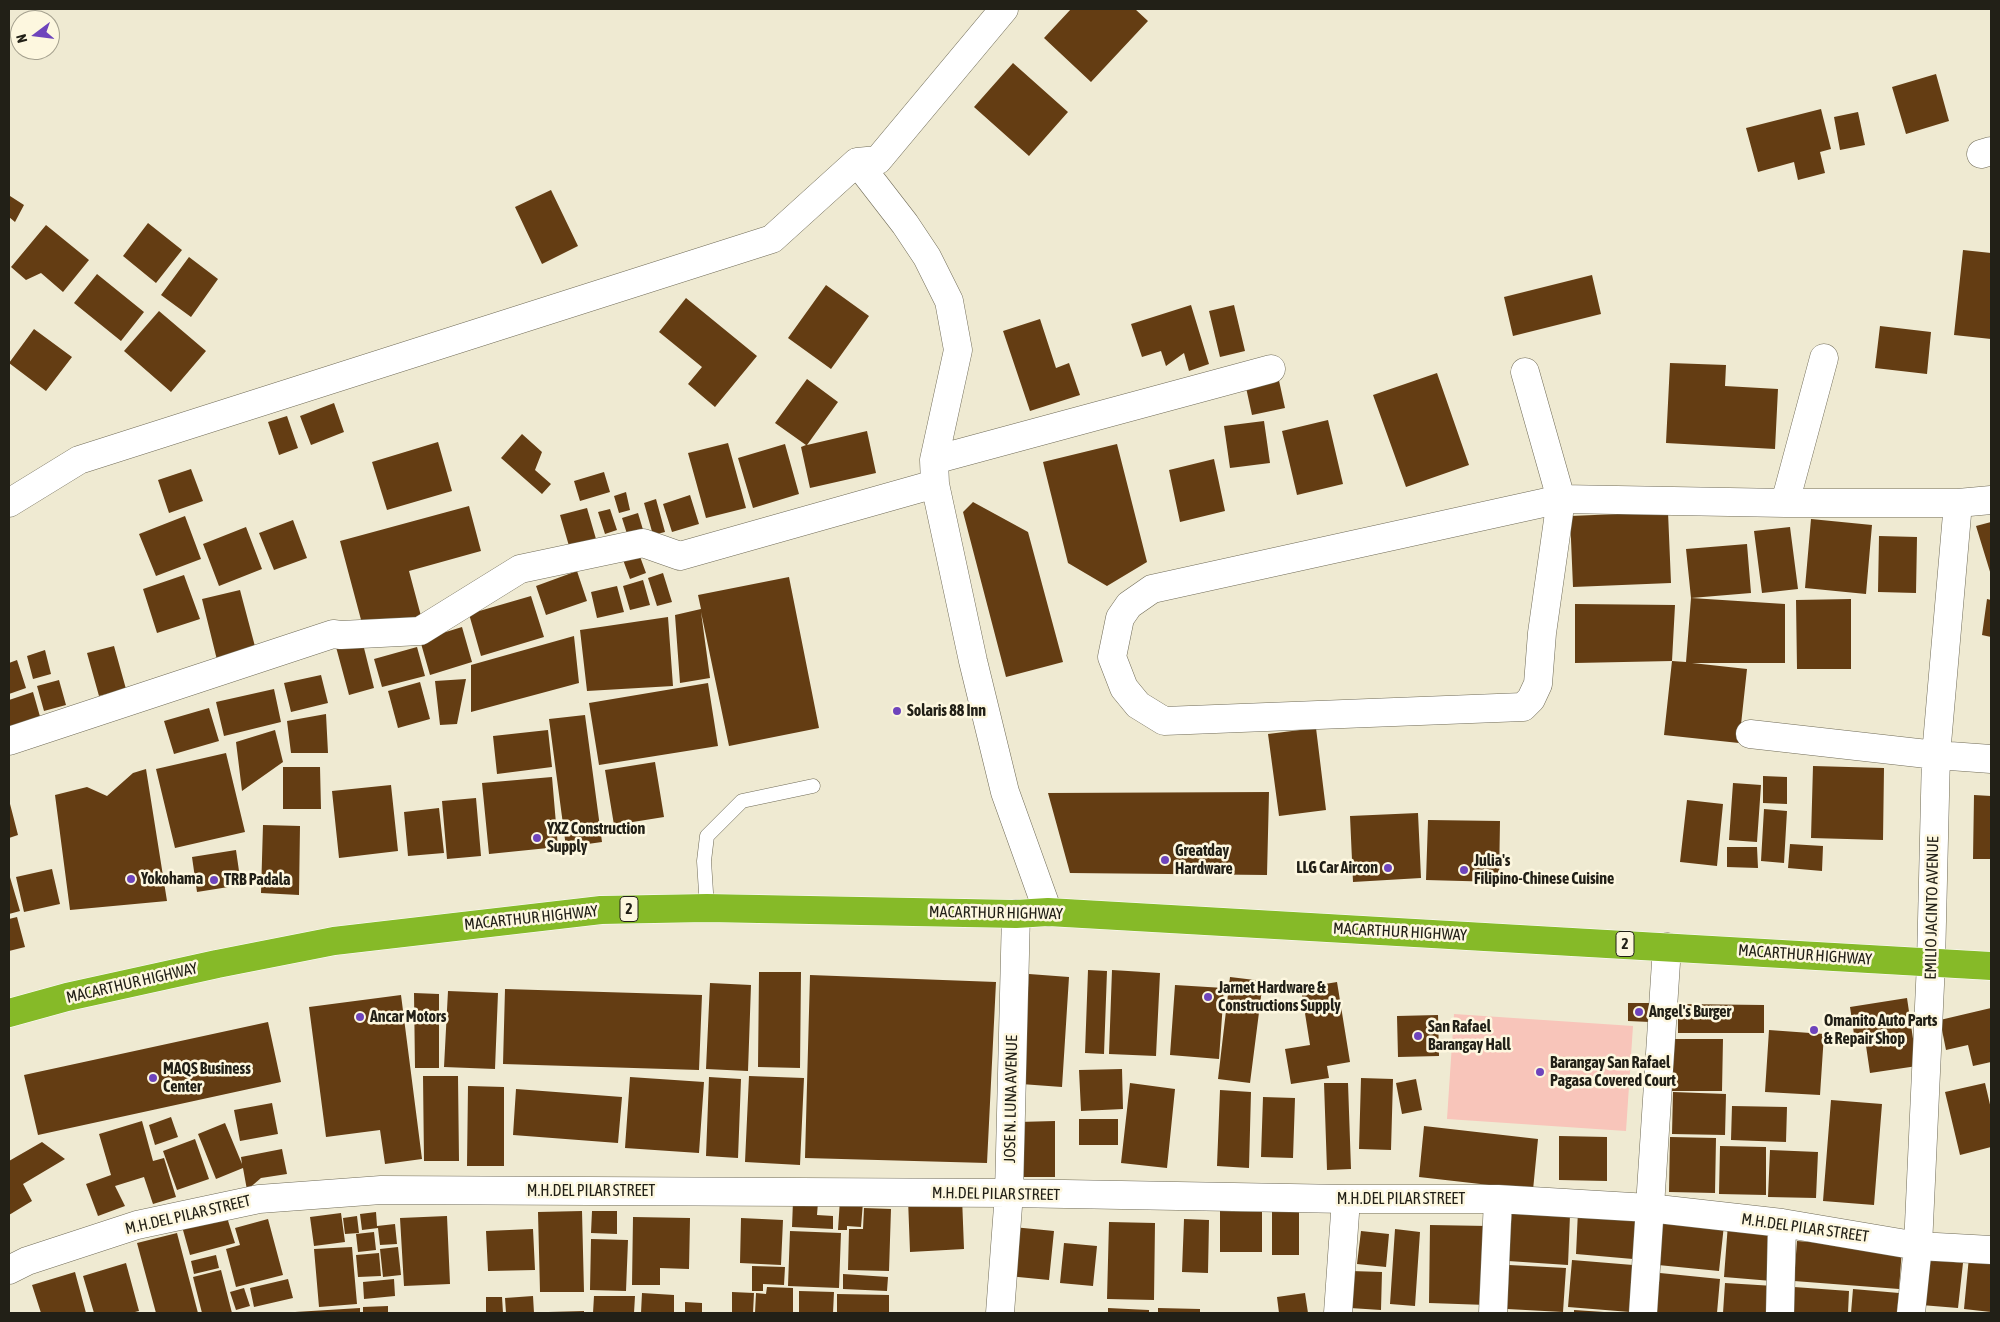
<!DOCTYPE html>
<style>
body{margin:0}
#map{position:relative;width:2000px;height:1322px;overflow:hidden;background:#efead2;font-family:"Asap Condensed",sans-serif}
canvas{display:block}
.frame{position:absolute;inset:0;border:10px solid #222017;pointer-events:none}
.north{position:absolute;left:10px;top:10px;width:50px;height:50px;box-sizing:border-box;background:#fdf7df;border:1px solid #a5a18f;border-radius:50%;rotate:255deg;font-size:14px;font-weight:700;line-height:20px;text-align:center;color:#222017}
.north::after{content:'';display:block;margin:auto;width:18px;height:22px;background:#6e44bc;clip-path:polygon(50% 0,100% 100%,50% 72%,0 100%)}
</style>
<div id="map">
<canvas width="2000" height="1322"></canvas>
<div class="frame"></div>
<div class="north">N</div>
</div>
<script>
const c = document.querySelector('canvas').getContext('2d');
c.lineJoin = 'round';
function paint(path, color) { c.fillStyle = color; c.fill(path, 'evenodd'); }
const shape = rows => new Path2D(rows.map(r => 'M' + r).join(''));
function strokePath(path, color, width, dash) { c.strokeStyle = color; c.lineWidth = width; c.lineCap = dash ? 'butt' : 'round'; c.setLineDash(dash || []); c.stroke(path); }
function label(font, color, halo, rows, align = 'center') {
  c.font = font + ' "Asap Condensed",sans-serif'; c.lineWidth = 5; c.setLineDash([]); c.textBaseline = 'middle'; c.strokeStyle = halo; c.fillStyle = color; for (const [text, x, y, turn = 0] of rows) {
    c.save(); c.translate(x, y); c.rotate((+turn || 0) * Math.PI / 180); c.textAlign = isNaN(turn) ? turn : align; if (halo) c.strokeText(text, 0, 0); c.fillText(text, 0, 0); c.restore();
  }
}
paint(shape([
 [1454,1014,1633,1026,1626,1131,1447,1119]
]), '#f8c5ba');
paint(shape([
 [1071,9,1135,9,1148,21,1091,82,1044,38],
 [1013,63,1068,112,1029,156,974,107],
 [1936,74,1949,121,1906,134,1892,87],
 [1821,109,1831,149,1820,152,1825,173,1798,180,1794,162,1758,172,1746,128],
 [1858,112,1865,145,1840,150,1834,117],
 [551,190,578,246,542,264,515,207],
 [10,196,24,205,15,222,9,217],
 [148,223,182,250,156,283,123,256],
 [46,225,89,260,63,292,41,273,26,280,11,267],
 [1963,250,1991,253,1991,339,1954,335],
 [189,257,218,279,191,317,161,295],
 [97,274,144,312,121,341,74,303],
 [1592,275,1601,314,1513,336,1504,297],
 [826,285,869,316,831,369,788,338],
 [686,298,757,356,715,407,688,384,702,367,659,332],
 [1191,305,1209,364,1189,371,1184,353,1166,366,1161,351,1142,357,1131,324],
 [1234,305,1245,351,1220,357,1209,311],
 [159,311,206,351,171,392,124,351],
 [1040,319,1056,368,1069,363,1080,395,1030,411,1003,331],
 [1880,326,1931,332,1927,374,1875,368],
 [34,329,72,357,46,391,9,363],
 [1670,363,1726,365,1725,386,1778,389,1775,449,1666,443],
 [1437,373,1469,465,1406,487,1373,395],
 [1278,376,1285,408,1252,415,1245,383],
 [807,379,838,402,807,445,867,431,876,473,810,488,801,447,806,445,775,423],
 [334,403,344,432,311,445,300,416],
 [287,416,298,448,279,455,268,422],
 [1328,420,1343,484,1297,495,1282,431],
 [1264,421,1270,463,1230,468,1224,426],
 [522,434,542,452,535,470,551,484,542,494,501,458],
 [438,442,452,491,387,510,372,462],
 [728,443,746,508,706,518,688,453],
 [785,444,799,494,753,508,738,458],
 [1117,444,1147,562,1107,586,1068,563,1043,462],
 [1214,459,1225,511,1180,522,1169,470],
 [191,469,203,501,169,513,158,480],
 [604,472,610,492,580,501,574,481],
 [626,492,630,510,619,513,614,496],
 [690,495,699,524,672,532,663,504],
 [656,499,665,532,653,535,644,503],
 [973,502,1028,532,1063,662,1006,677,963,512],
 [469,506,481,551,409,571,421,616,364,631,340,541],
 [587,508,596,539,569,546,560,515],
 [610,509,617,530,605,534,598,512],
 [1668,512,1671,583,1573,587,1570,516],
 [638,513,644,533,628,537,622,518],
 [185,516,201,559,156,576,139,534],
 [1811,519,1872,525,1866,594,1805,588],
 [293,520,307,558,274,570,259,533],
 [1991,522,1991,575,1976,526],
 [246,527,262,569,219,586,203,544],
 [1790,527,1798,589,1762,593,1754,531],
 [1879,536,1917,537,1916,593,1878,592],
 [1747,544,1751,593,1691,598,1686,549],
 [638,551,646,573,630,579,622,557],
 [577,571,587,601,546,615,536,586],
 [663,573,672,602,657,606,648,578],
 [184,575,200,619,157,633,143,589],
 [789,577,819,728,729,746,701,612,710,678,680,683,675,615,701,609,698,595],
 [643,580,650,605,630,610,623,586],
 [617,586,624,612,597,618,591,592],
 [240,590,257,654,218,664,202,599],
 [531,596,544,637,481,656,469,614],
 [1691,598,1785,604,1785,663,1692,663,1747,669,1739,743,1664,735,1672,661,1686,662],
 [1851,599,1851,669,1797,669,1796,600],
 [1987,599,1991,600,1991,637,1982,635],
 [1575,604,1675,605,1672,661,1575,663],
 [668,617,673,686,587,691,580,630],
 [462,627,472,662,430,675,420,640],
 [574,636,579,683,471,712,471,665],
 [362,640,374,688,349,695,336,647],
 [114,646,126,689,99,696,87,653],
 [417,647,425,676,382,687,374,659],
 [45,650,51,674,33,679,27,656],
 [17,660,26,688,9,694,9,663],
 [321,675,328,703,291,712,284,683],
 [466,679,457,724,440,725,435,681],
 [59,680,66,705,44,711,37,686],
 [420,682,430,719,398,728,388,691],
 [708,683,718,746,599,765,589,703],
 [274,689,281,722,224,736,216,702],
 [33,692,41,720,9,730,9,700],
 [209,708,219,741,174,754,164,721],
 [326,714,328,753,291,753,287,721],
 [585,715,602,842,566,847,549,719],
 [1316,728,1326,810,1279,816,1268,734],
 [275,730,283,762,242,791,236,742],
 [548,730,552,767,497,774,493,736],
 [226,753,245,832,175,848,156,769],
 [655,762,664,817,614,825,605,770],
 [1813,766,1884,768,1883,840,1811,838],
 [283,767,320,767,321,809,283,809],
 [146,769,167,901,70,910,55,795,87,787,107,796,133,773],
 [1763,776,1787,777,1787,804,1763,803],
 [552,777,558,847,489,854,482,783],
 [1733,783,1761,785,1757,842,1729,840],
 [391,785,398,851,339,858,332,791],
 [1269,792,1267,875,1070,873,1048,793],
 [1974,795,1991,796,1991,859,1973,859],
 [476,798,481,856,447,859,442,801],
 [9,800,18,835,9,838],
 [1687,800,1723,804,1717,866,1680,862],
 [439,808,444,853,408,856,404,812],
 [1764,809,1787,811,1784,863,1761,861],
 [1418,813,1421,878,1353,882,1350,816],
 [1428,820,1500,821,1499,882,1426,880],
 [263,825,300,826,299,895,261,893],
 [1790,844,1823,846,1822,871,1788,868],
 [1727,847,1757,847,1758,868,1727,867],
 [236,850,241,885,197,892,192,857],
 [52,869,60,904,24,912,16,877],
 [9,874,20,911,9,914],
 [17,917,25,947,9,951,9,919],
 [1088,970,1107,971,1104,1054,1085,1053],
 [1112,970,1160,973,1156,1056,1109,1054],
 [759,972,801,972,800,1068,758,1067],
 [1029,974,1069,977,1062,1087,1021,1084],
 [810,975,996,982,987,1163,805,1158],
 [1230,977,1263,981,1250,1083,1218,1079],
 [1337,982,1350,1062,1327,1066,1329,1078,1291,1084,1285,1049,1310,1045,1301,988],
 [710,983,751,985,748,1071,706,1069],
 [1175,985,1224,988,1219,1059,1170,1055],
 [505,989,702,995,699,1070,503,1064],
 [448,991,498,993,495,1069,444,1067],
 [414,993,439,994,439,1068,415,1068],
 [401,995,422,1159,385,1164,380,1130,326,1137,309,1007],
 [1907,998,1917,1066,1870,1073,1865,1039,1855,1041,1850,1007],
 [1628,1003,1650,1003,1650,1022,1628,1021],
 [1678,1004,1764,1005,1764,1033,1678,1033],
 [1991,1008,1991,1062,1973,1066,1968,1045,1946,1050,1940,1020],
 [1438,1015,1439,1056,1398,1057,1397,1016],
 [268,1022,281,1082,38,1135,24,1075],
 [1769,1030,1824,1034,1820,1095,1765,1092],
 [1673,1039,1723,1039,1722,1091,1672,1091],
 [1122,1069,1123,1109,1081,1111,1079,1070],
 [423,1076,458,1076,459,1161,424,1161],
 [749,1076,804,1078,800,1165,745,1162],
 [630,1077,704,1082,699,1153,625,1148],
 [709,1077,741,1079,738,1158,706,1156],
 [1361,1078,1393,1079,1391,1150,1359,1149],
 [1416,1079,1422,1110,1402,1114,1396,1083],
 [1130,1083,1175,1089,1167,1168,1121,1163],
 [1324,1083,1348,1083,1351,1169,1327,1170],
 [1985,1083,1991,1109,1991,1147,1960,1155,1945,1092],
 [468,1086,504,1087,504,1166,467,1166],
 [516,1089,622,1097,618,1143,513,1135],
 [1220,1090,1251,1092,1249,1168,1217,1166],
 [1673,1092,1726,1094,1725,1135,1672,1134],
 [1263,1097,1295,1098,1293,1158,1261,1157],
 [1831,1100,1882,1104,1874,1205,1823,1201],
 [272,1103,278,1134,240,1141,234,1110],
 [1732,1106,1787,1107,1786,1142,1731,1140],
 [171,1117,178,1137,155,1145,149,1125],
 [1079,1119,1118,1119,1118,1145,1079,1145],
 [142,1121,153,1161,164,1158,176,1197,153,1204,144,1177,115,1186,125,1206,98,1216,86,1184,111,1175,99,1134],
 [1055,1121,1055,1177,1018,1177,1018,1122],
 [225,1123,242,1164,241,1157,282,1149,287,1174,261,1178,247,1190,243,1168,216,1179,198,1134],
 [1424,1126,1538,1139,1533,1190,1419,1177],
 [1559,1136,1607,1137,1607,1181,1559,1180],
 [1670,1137,1716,1138,1715,1193,1669,1192],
 [195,1139,209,1179,177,1190,163,1151],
 [42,1142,65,1159,23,1184,32,1201,9,1215,9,1161],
 [1720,1146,1766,1147,1766,1195,1719,1194],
 [1770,1150,1818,1152,1816,1198,1768,1197],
 [962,1197,964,1249,910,1252,908,1199],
 [840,1199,863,1202,861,1227,847,1226,847,1230,838,1230],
 [793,1201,818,1202,817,1215,833,1216,833,1229,792,1227],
 [1299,1206,1299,1255,1272,1255,1272,1207],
 [864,1208,891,1209,889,1271,848,1270,849,1229,863,1229],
 [225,1211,235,1243,190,1255,181,1223],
 [582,1211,584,1292,540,1292,538,1212],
 [592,1211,617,1211,617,1234,591,1233],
 [1220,1211,1262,1212,1262,1252,1220,1252],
 [1512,1211,1570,1215,1568,1265,1508,1261],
 [1578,1211,1636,1215,1633,1259,1576,1254],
 [376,1212,377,1226,395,1224,397,1244,380,1245,378,1228,362,1230,360,1214],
 [341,1213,345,1242,314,1246,310,1217],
 [357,1216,359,1233,345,1234,343,1218],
 [447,1216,450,1284,404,1286,400,1218],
 [633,1217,690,1218,689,1269,660,1268,660,1285,632,1285],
 [741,1218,783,1220,781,1265,740,1263],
 [1663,1218,1724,1225,1719,1271,1658,1265],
 [268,1219,283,1275,236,1287,226,1249,240,1245,235,1228],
 [1184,1219,1209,1220,1208,1273,1182,1272],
 [1109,1222,1155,1223,1154,1300,1107,1299],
 [1728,1224,1777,1229,1772,1281,1724,1277],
 [1430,1225,1488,1226,1487,1305,1429,1303],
 [1013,1227,1054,1231,1049,1280,1008,1276],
 [533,1229,535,1270,488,1271,486,1231],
 [1395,1229,1420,1232,1415,1306,1390,1304],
 [790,1231,841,1233,839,1288,788,1286],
 [1361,1231,1389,1234,1386,1267,1357,1264],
 [374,1232,376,1250,358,1252,356,1234],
 [177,1233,198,1313,156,1313,137,1243],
 [591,1239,628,1240,626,1291,590,1290],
 [1797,1241,1902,1249,1899,1289,1794,1281],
 [1064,1243,1097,1246,1093,1286,1060,1283],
 [352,1247,357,1304,319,1307,314,1249],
 [398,1247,401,1275,383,1277,380,1249],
 [379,1253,381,1276,358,1277,356,1255],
 [216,1255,219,1268,194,1274,191,1261],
 [1969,1257,1991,1259,1991,1312,1964,1309],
 [1925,1259,1963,1263,1958,1308,1921,1305],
 [1572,1260,1633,1265,1630,1312,1568,1307],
 [126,1263,139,1311,131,1313,94,1313,83,1276],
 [1509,1265,1566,1268,1563,1312,1507,1309],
 [752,1266,785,1267,784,1285,763,1284,763,1291,752,1291],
 [221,1270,232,1313,202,1313,193,1277],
 [1351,1271,1382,1272,1381,1310,1350,1308],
 [75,1272,86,1313,41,1313,32,1285],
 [1660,1273,1720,1279,1717,1313,1656,1312],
 [843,1274,888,1277,887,1291,843,1289],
 [288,1279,293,1298,254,1307,250,1288],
 [394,1279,395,1296,364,1299,363,1282],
 [1725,1283,1774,1286,1772,1313,1723,1313],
 [767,1287,793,1288,793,1313,755,1313,756,1293,766,1294],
 [1794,1287,1849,1291,1848,1313,1792,1313],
 [244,1288,250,1306,236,1310,230,1292],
 [1853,1289,1899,1293,1897,1313,1851,1313],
 [799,1291,834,1292,833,1313,799,1313],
 [732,1292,754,1293,753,1313,732,1313],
 [642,1293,674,1295,674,1313,641,1313],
 [1305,1293,1308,1313,1279,1313,1277,1297],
 [837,1294,889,1295,889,1313,837,1313],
 [533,1296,534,1313,506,1313,505,1298],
 [594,1296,635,1296,634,1313,593,1313],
 [486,1297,502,1297,503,1313,486,1313],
 [685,1302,702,1303,702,1313,685,1313],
 [388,1306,388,1313,363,1313,363,1307],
 [360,1308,360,1313,295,1313,295,1312],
 [1108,1308,1149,1310,1149,1313,1108,1313],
 [1158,1308,1200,1309,1200,1313,1158,1313],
 [1574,1310,1604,1312,1604,1313,1574,1313],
 [584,1311,584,1313,548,1313,548,1312]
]), '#643d13');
const lane = shape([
 [707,908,704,861,707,836,742,801,813,786]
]);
const street = shape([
 [1981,154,1991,151],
 [857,162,905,224,927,257,949,301,958,350,934,460],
 [1525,372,1561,499,1785,503,1958,503,1991,500],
 [1561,499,1542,633,1538,684,1531,699,1523,707,1164,721,1138,705,1124,688,1112,657,1120,618,1129,605,1152,589,1561,499],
 [9,503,79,460,772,239,857,162,878,160,1004,9],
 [1785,503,1824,358],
 [1750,734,1936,755,1991,759],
 [9,741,333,634,341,635,420,631,520,569,643,543,680,556,935,484],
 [1048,912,1005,792,973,661,935,484,934,460,1271,369],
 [9,1270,27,1261,137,1225,259,1199,381,1190,1009,1193,1346,1199,1498,1199,1649,1208,1782,1223,1918,1246,1991,1250],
 [1000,1313,1009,1193,1016,914],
 [1338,1313,1346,1199],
 [1493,1313,1498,1199],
 [1643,1313,1667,947],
 [1780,1313,1782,1223],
 [1911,1313,1918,1246,1931,963,1936,755,1958,503]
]);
const highway = shape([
 [9,1013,67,997,217,964,334,941,601,910,707,908,1016,914,1048,912,1991,966]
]);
strokePath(lane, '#706b57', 15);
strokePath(street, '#706b57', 29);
strokePath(highway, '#fff', 29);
strokePath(lane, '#fff', 14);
strokePath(street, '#fff', 28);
strokePath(highway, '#86ba28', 28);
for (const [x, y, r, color] of [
 [897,711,5,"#6e44bc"],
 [537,838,5,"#6e44bc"],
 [1165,860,5,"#6e44bc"],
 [1388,868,5,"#6e44bc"],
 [1464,870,5,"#6e44bc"],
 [131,879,5,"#6e44bc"],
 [214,880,5,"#6e44bc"],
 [1208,997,5,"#6e44bc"],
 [1639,1012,5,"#6e44bc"],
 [360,1017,5,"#6e44bc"],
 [1814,1030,5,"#6e44bc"],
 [1418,1036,5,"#6e44bc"],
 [1540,1072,5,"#6e44bc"],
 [153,1078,5,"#6e44bc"]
]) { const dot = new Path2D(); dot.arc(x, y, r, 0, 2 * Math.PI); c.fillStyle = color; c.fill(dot); strokePath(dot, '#fdf7df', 2); }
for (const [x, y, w] of [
 [629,909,18],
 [1625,944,18]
]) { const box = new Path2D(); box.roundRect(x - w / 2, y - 12.5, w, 25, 4); c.fillStyle = '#fdf7df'; c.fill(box); strokePath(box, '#222017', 1); }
label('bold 15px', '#222017', null, [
 ["2",629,909],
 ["2",1625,944]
]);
label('bold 16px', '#222017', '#fdf7df', [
 ["Solaris 88 Inn",907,711],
 ["YXZ Construction",547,829],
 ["Supply",547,847],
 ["Greatday",1175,851],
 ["Hardware",1175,869],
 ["Julia's",1474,861],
 ["Filipino-Chinese Cuisine",1474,879],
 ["LLG Car Aircon",1378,868,"right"],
 ["Yokohama",141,879],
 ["TRB Padala",224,880],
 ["Jarnet Hardware &",1218,988],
 ["Constructions Supply",1218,1006],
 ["Angel's Burger",1649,1012],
 ["Ancar Motors",370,1017],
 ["Omanito Auto Parts",1824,1021],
 ["& Repair Shop",1824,1039],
 ["San Rafael",1428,1027],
 ["Barangay Hall",1428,1045],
 ["Barangay San Rafael",1550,1063],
 ["Pagasa Covered Court",1550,1081],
 ["MAQS Business",163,1069],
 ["Center",163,1087]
], 'left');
label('16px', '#222017', '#fdf7df', [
 ["EMILIO JACINTO AVENUE",1932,908,-89],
 ["MACARTHUR HIGHWAY",996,913,1],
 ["MACARTHUR HIGHWAY",531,918,-6],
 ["MACARTHUR HIGHWAY",1400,932,3],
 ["MACARTHUR HIGHWAY",1805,955,4],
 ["MACARTHUR HIGHWAY",132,983,-13],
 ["JOSE N. LUNA AVENUE",1011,1099,-89],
 ["M.H.DEL PILAR STREET",591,1191],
 ["M.H.DEL PILAR STREET",996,1194,1],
 ["M.H.DEL PILAR STREET",1401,1199],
 ["M.H.DEL PILAR STREET",188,1215,-13],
 ["M.H.DEL PILAR STREET",1805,1228,8]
]);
</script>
